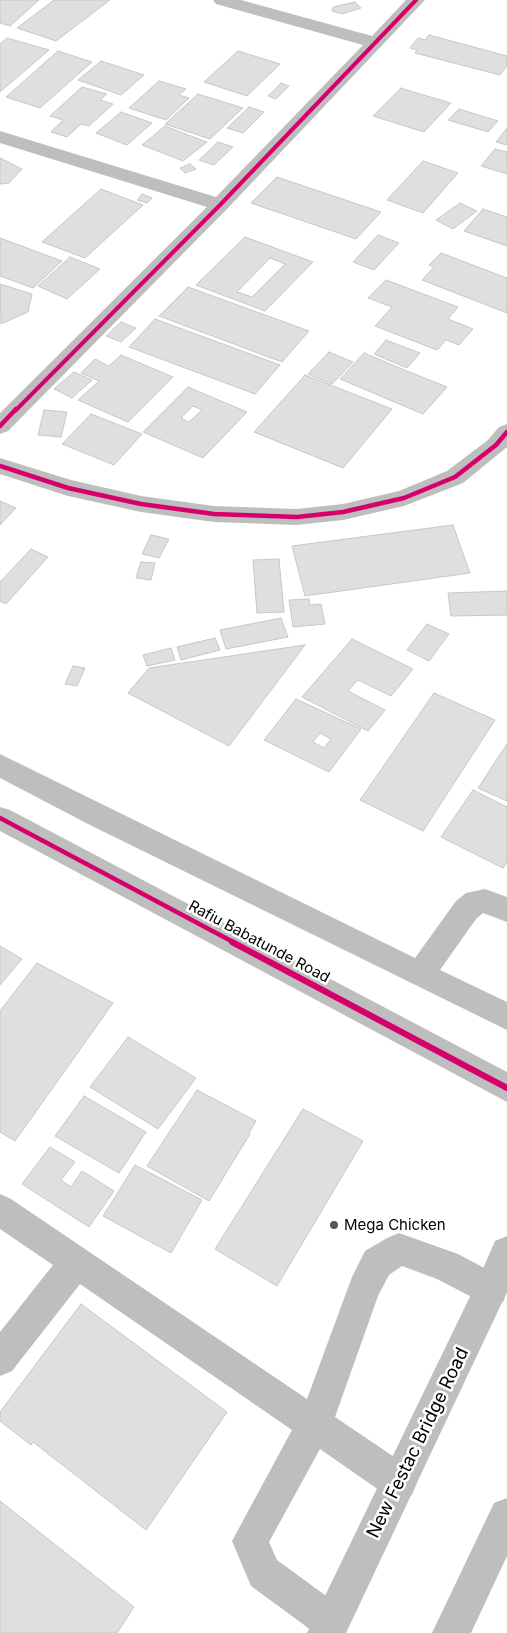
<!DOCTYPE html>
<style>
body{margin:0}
canvas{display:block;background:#fff}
</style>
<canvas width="507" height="1633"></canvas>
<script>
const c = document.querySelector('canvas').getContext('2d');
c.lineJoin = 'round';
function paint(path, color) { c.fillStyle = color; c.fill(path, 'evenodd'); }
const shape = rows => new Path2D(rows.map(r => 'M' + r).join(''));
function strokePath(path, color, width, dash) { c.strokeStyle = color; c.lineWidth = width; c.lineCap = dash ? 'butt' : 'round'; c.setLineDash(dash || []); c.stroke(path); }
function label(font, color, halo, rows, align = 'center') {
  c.font = font + ' Inter,sans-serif'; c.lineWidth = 5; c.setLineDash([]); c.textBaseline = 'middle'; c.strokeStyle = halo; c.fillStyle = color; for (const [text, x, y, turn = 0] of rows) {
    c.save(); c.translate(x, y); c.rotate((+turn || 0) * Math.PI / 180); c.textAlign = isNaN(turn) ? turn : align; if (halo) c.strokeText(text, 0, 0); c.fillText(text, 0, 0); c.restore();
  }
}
const building = shape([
 [0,0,39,0,10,26,0,23,0,0],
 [54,0,110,0,56,41,17,28,54,0],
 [355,2,361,8,342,14,332,11,333,7,355,2],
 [429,35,507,56,507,66,500,75,415,53,417,50,410,48,418,38,425,40,429,35],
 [7,38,49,50,0,92,0,44,7,38],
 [58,51,92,62,40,108,6,97,58,51],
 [238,51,280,64,247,96,204,82,238,51],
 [101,61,144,75,121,95,78,80,101,61],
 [159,81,186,89,179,95,189,98,166,120,129,108,159,81],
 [281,83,289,86,276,99,268,96,281,83],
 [82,87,107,94,100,100,113,104,89,126,81,124,67,137,51,132,63,120,50,116,82,87],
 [401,88,420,94,451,103,424,132,373,116,401,88],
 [198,94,243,108,210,139,165,124,198,94],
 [249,107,264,112,243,133,227,128,249,107],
 [459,109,498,121,488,132,448,120,459,109],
 [121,112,152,123,127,145,96,133,121,112],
 [165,126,196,138,207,142,183,161,142,145,165,126],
 [507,128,507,145,496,142,507,128],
 [218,142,233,147,214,165,199,160,218,142],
 [495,149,507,152,507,174,481,166,495,149],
 [0,158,22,169,9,183,0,184,0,158],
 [423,161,458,173,423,213,387,200,423,161],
 [190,164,196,169,185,173,180,168,190,164],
 [277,177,381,212,356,239,251,203,277,177],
 [101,189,143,205,85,258,42,242,101,189],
 [142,194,152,198,147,203,137,200,142,194],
 [460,203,477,211,453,229,436,220,460,203],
 [483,209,507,217,507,246,464,231,483,209],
 [378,235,399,243,374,270,353,262,378,235],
 [245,237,313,262,265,311,196,285,245,237],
 [270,258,285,264,252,297,237,292,270,258],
 [0,238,62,261,33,288,0,276,0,238],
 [441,253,507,278,507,313,422,280,434,267,429,265,441,253],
 [70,257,100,269,67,299,38,286,70,257],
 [386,280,458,307,448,319,473,329,459,345,446,340,437,350,375,326,392,307,368,298,386,280],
 [0,284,32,294,28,312,1,324,0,284],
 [188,287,309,331,282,362,159,316,188,287],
 [155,319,280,365,255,394,129,347,155,319],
 [121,322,136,328,121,342,106,336,121,322],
 [386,340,420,353,407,368,374,354,386,340],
 [329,352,353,362,332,384,308,374,329,352],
 [364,353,407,371,447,387,423,414,340,379,364,353],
 [121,355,173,377,128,422,78,400,99,381,81,373,95,359,109,366,121,355],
 [74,372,92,380,72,398,54,389,74,372],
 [305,375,392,409,343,468,254,432,305,375],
 [188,387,247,412,203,458,143,432,188,387],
 [193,406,202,410,189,422,181,418,193,406],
 [44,410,67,412,61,437,38,435,44,410],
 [91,414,142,434,114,465,62,444,91,414],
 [0,501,16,508,0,525,0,501],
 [453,525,470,573,305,596,292,546,453,525],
 [151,535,169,539,159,558,142,554,151,535],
 [31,549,48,557,6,604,0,601,0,582,31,549],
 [279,559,284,612,257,613,253,560,279,559],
 [141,562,155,563,151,580,136,578,141,562],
 [507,591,507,615,451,616,448,593,507,591],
 [309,599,310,605,321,604,325,624,293,627,289,600,309,599],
 [281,618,288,637,226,649,220,630,281,618],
 [427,624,449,634,429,661,407,650,427,624],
 [215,638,220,650,181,660,177,647,215,638],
 [352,639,413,669,391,696,358,680,348,691,385,710,368,731,302,697,352,639],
 [305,645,229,746,128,693,149,668,305,645],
 [171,648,175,660,147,666,143,655,171,648],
 [73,666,85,668,77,686,65,684,73,666],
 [434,693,495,720,423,831,360,800,434,693],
 [296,699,361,729,329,772,264,740,296,699],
 [320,733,331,739,324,748,313,742,320,733],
 [507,744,507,801,478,788,507,744],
 [473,790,507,807,507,863,503,868,441,837,473,790],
 [0,946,22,959,0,985,0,946],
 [37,963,113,1003,15,1141,0,1132,0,1011,37,963],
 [128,1037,196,1078,158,1129,90,1087,128,1037],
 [197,1090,256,1121,249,1133,250,1134,209,1201,147,1166,197,1090],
 [84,1096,146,1132,119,1173,55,1136,84,1096],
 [303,1109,363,1141,277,1286,215,1249,303,1109],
 [50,1147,75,1162,61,1180,71,1187,82,1171,114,1191,89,1227,22,1184,50,1147],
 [135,1165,202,1200,171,1253,103,1216,135,1165],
 [81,1304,227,1412,146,1530,33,1442,31,1445,0,1421,0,1412,81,1304],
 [0,1501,134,1607,117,1633,0,1633,0,1501]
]);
paint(building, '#dfdfdf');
strokePath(building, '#c7c7c7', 1);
paint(shape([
 [213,0,241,0,372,36,406,0,425,0,227,209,8,431,0,434,0,413,207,207,0,143,0,131,216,197,363,45,216,4,213,0],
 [507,424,507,447,463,483,404,506,343,520,297,525,214,522,141,512,68,496,0,474,0,458,71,480,141,496,214,506,297,509,343,504,399,491,447,471,488,440,499,427,507,424],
 [0,754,415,958,456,901,466,893,485,889,507,897,507,922,483,913,476,919,440,970,507,1002,507,1030,88,824,0,778,0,754],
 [0,807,10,810,507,1072,507,1102,0,831,0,807],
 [0,1194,11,1199,307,1399,352,1277,365,1251,387,1238,399,1233,458,1254,503,1278,507,1292,503,1302,491,1307,437,1279,402,1266,389,1275,378,1296,335,1417,412,1469,417,1482,412,1495,399,1500,386,1495,320,1449,269,1542,277,1560,344,1609,350,1622,345,1633,315,1633,251,1586,232,1541,292,1430,80,1284,12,1371,0,1376,0,1332,53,1265,0,1229,0,1194]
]), '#bebebe');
paint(shape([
 [507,1236,507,1292,346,1633,307,1633,479,1278,495,1241,507,1236],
 [507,1498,507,1556,471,1633,432,1633,494,1503,507,1498]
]), '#bebebe');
strokePath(shape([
 [15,411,220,205,416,0]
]), '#d6006c', 4);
strokePath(shape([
 [0,426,16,409],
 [0,466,68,488,141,504,214,514,297,517,343,512,404,498,455,477,496,445,507,432],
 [0,818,235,943]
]), '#d6006c', 4.5);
strokePath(shape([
 [232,942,507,1088]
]), '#d6006c', 6);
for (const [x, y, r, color] of [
 [334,1225,5,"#595959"]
]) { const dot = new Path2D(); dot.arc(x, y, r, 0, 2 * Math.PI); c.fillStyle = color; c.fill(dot); strokePath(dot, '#fff', 2); }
label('15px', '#000', '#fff', [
 ["Rafiu Babatunde Road",259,942,28]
]);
label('15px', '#000', '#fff', [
 ["Mega Chicken",344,1225]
], 'left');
label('18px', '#000', '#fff', [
 ["New Festac Bridge Road",418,1443,-64]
]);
</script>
